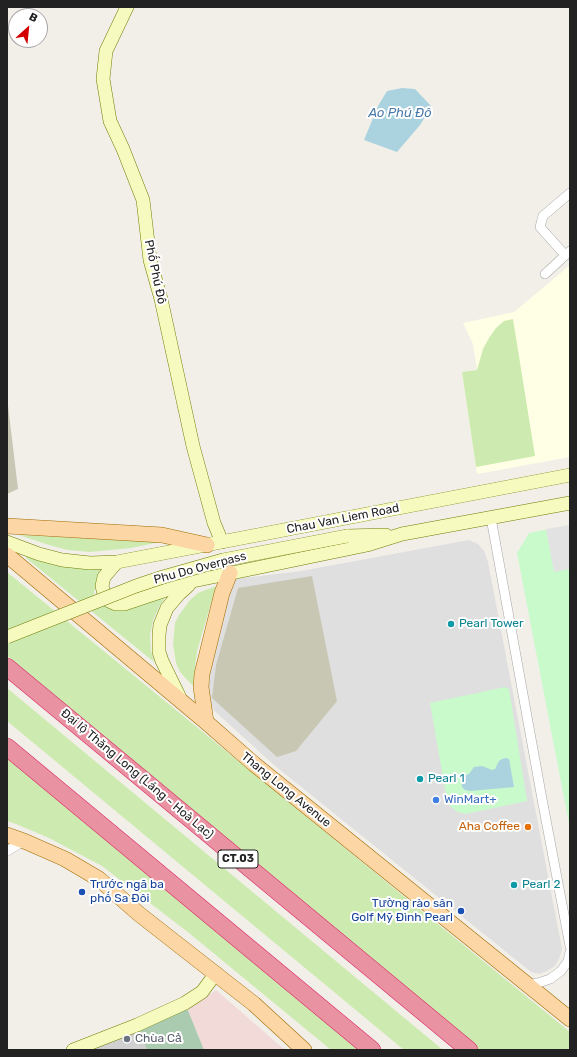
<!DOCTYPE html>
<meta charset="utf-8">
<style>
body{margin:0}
#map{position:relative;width:577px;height:1057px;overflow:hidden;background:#f2efe9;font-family:Rubik,sans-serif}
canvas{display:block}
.frame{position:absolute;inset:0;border:8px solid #222;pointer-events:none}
.north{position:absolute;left:8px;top:8px;width:40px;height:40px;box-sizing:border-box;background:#fff;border:1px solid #a7a7a7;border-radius:50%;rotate:27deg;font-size:11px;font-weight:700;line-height:16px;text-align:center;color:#222}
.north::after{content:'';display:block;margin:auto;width:14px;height:18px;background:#d40000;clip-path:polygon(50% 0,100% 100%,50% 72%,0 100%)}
</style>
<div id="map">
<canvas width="577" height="1057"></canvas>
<div class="frame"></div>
<div class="north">B</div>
</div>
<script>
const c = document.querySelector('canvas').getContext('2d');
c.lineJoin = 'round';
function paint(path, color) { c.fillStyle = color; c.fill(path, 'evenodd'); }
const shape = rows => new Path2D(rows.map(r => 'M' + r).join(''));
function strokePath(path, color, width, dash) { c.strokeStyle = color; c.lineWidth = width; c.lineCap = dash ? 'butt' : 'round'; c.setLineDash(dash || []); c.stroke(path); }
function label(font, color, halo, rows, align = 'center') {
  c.font = font + ' Rubik,sans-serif'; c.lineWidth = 4; c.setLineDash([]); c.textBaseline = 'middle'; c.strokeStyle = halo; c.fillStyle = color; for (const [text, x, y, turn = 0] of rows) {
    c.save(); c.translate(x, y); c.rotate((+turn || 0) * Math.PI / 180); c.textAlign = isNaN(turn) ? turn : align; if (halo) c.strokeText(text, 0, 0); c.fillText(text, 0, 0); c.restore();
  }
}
paint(shape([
 [469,540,478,544,484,551,488,562,562,949,559,959,555,966,547,971,539,974,531,972,274,765,208,705,205,688,231,583,236,579,301,571]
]), '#e0dfdf');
paint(shape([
 [216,990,285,1050,204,1050,187,1008,202,1000]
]), '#f2dad9');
paint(shape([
 [570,265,570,457,477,474,462,372,477,370,473,344,463,323,514,312]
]), '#ffffe5');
paint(shape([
 [138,1028,147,1050,84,1050]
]), '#d0d0d0');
paint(shape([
 [7,397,18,489,7,494],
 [312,576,337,701,296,751,277,757,212,698,216,665,238,588]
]), '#c7c7b4');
paint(shape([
 [513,319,535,456,476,467,462,372,477,370,483,349,489,338,496,328,504,321],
 [19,535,80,538,160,542,131,548,90,552,68,550,49,545],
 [27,556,50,564,68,567,86,569,104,568,99,576,94,592,95,598,100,604,108,608,118,609,166,596,159,607,153,620,150,635,151,651,154,662,26,558],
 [7,572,570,1032,570,1050,475,1050,7,656],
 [216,586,197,651,193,686,180,672,176,663,173,644,175,623,179,615,190,600,198,593],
 [7,688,443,1050,404,1050,7,721],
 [7,753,361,1050,331,1050,189,933,102,866,49,838,16,824,7,821]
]), '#cdebb0');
paint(shape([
 [187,1008,204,1050,147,1050,138,1028]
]), '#aacbaf');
paint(shape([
 [570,525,570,829,517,553,529,533],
 [505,687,509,689,527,801,465,814,458,812,451,807,447,800,430,703]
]), '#c8facc');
paint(shape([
 [570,525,570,569,554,572,546,529]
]), '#e2e2e2');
paint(shape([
 [402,88,415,89,431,106,427,114,420,125,397,152,364,140,378,106,387,91],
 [506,758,509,759,514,787,470,791,465,790,462,787,461,777,469,774,474,767,482,766,492,770,495,769,499,761,502,759]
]), '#aad3df');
const street = shape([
 [565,255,540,227,543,216,570,193],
 [545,274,570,251],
 [491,518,542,799,570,946],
 [7,851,24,841],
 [528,985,538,983,550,979,561,971,568,961,570,952]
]);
const secondary = shape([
 [127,7,106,51,103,79,110,121,123,149,143,200,150,260,161,299,193,446,214,523,222,542],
 [347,536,386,535],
 [7,542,39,554,62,560,90,563,117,562,570,475],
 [117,562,104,577,102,586,104,594,109,601,116,604,124,604,193,581,367,545,402,534,570,503],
 [182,702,162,661,159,652,159,635,160,625,167,608,179,594,189,585],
 [73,1050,137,1025,185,1003,202,992,216,973]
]);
const primary = shape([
 [7,526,162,535,207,545],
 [7,555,206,722,254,764,570,1019],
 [206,722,201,687,202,674,222,593,230,573],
 [7,835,24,841,65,859,99,879,139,914,254,1004,304,1050]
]);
const highway = shape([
 [7,667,469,1050],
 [7,747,372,1050]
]);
strokePath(street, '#a9a9a9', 10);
strokePath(secondary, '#707d05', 14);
strokePath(primary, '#a06b00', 16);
strokePath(highway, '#dc2a67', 18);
strokePath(street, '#fff', 9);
strokePath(secondary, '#f7fabf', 13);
strokePath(primary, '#fcd6a4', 15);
strokePath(highway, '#e892a2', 17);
const secondaryBridge = shape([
 [7,637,136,586,163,577,223,560,347,536]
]);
strokePath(secondaryBridge, '#707d05', 14, []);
strokePath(secondaryBridge, '#f7fabf', 13);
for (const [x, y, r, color] of [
 [451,624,4,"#0f9aa8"],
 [420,779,4,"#0f9aa8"],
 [436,800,4,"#3f7fe0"],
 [528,827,4,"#e8710a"],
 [514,885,4,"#0f9aa8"],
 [82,892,4,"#1a4fb4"],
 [461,911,4,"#1a4fb4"],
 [127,1039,4,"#6b7280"]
]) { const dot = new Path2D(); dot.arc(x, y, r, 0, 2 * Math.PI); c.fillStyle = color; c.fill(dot); strokePath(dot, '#fff', 1.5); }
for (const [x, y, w] of [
 [238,859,40]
]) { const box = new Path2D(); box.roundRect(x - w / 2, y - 9, w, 18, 3); c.fillStyle = '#fff'; c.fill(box); strokePath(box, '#222', 1); }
label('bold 11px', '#222', null, [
 ["CT.03",238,859]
]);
label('12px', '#222', '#fff', [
 ["Phố Phú Đô",155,272,78],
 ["Chau Van Liem Road",343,519,-11],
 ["Phu Do Overpass",200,568,-15],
 ["Đại lộ Thăng Long (Láng - Hoà Lạc)",137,774,40],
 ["Thang Long Avenue",286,790,39]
]);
label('12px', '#0d838f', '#fff', [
 ["Pearl Tower",459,624],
 ["Pearl 1",428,779],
 ["Pearl 2",522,885]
], 'left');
label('12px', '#366cbe', '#fff', [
 ["WinMart+",444,800]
], 'left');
label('12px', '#c56008', '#fff', [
 ["Aha Coffee",520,827]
], 'right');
label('12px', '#164399', '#fff', [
 ["Trước ngã ba",90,885],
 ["phố Sa Đôi",90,899],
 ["Tường rào sân",453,904,"right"],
 ["Golf Mỹ Đình Pearl",453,918,"right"]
], 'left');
label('12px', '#5b616d', '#fff', [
 ["Chùa Cả",135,1039]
], 'left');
label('italic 13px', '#4a7aab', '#fff', [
 ["Ao Phú Đô",400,113]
]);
</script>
